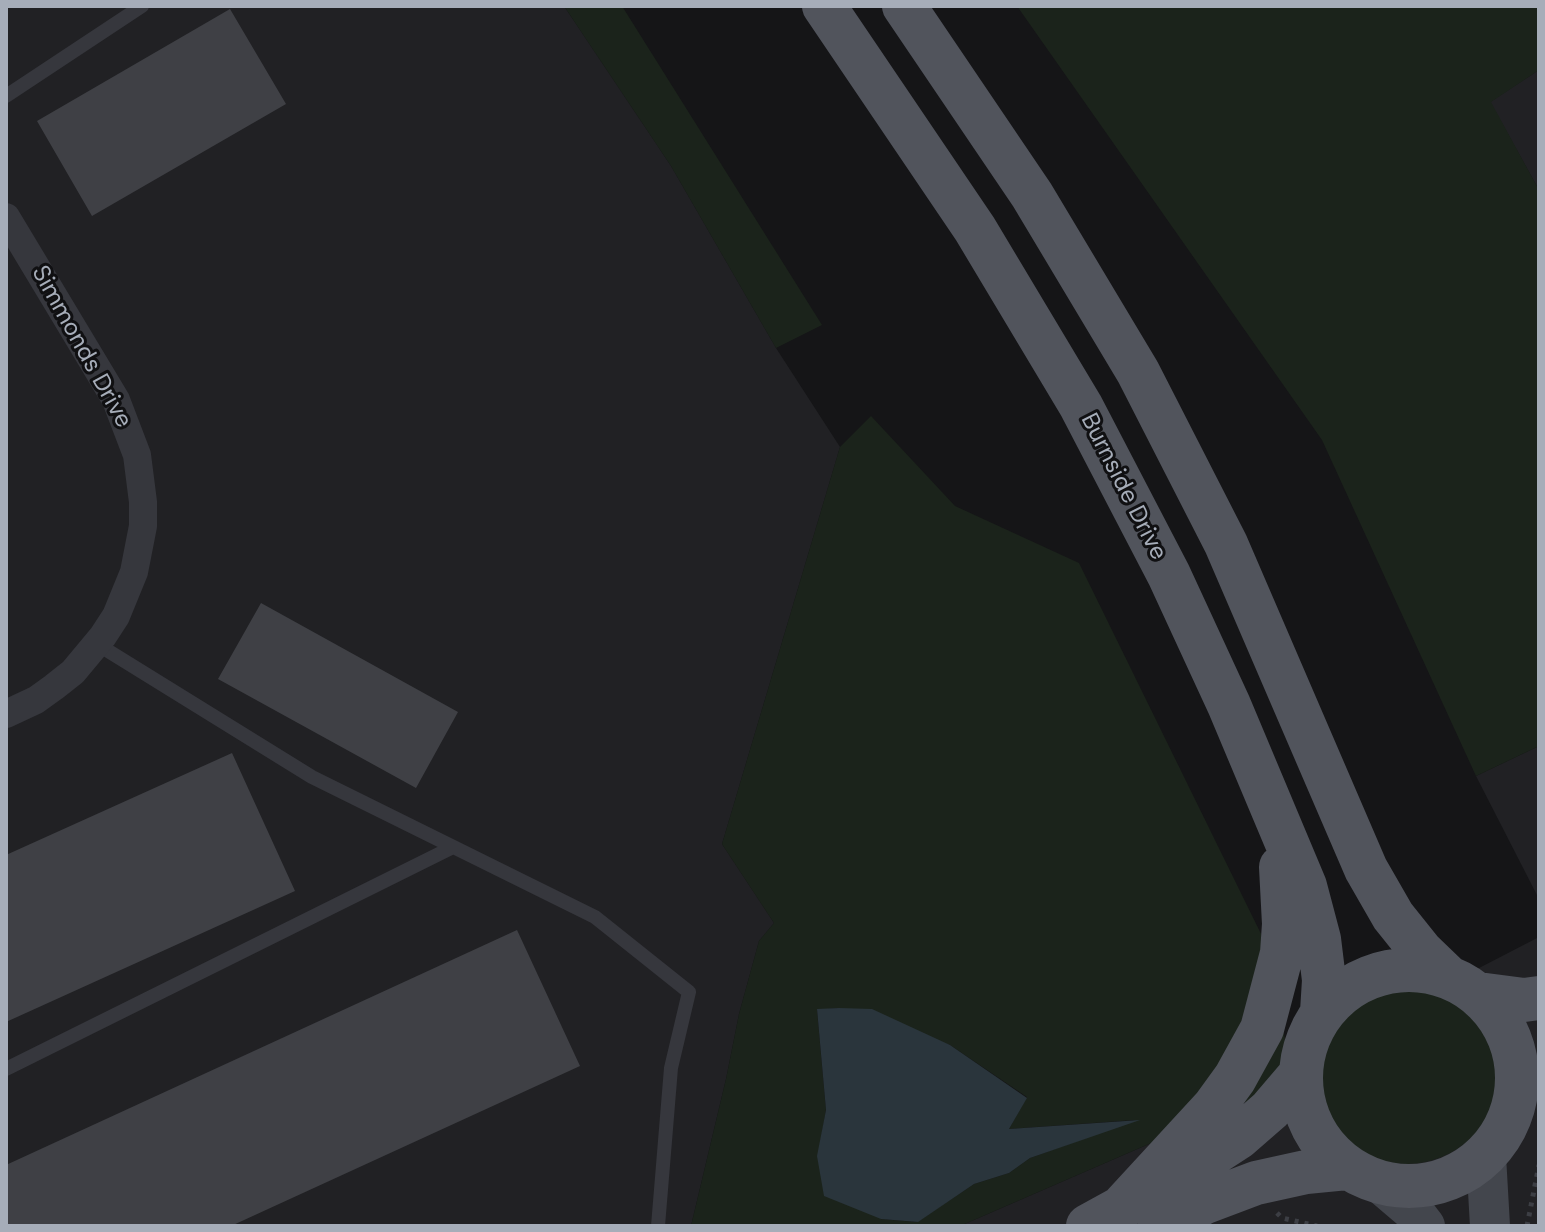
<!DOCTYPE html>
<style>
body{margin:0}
#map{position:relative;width:1545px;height:1232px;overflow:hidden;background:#151517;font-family:"DM Sans",sans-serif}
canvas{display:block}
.frame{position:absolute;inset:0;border:8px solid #a6adb9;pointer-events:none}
</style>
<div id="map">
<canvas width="1545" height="1232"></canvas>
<div class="frame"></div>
</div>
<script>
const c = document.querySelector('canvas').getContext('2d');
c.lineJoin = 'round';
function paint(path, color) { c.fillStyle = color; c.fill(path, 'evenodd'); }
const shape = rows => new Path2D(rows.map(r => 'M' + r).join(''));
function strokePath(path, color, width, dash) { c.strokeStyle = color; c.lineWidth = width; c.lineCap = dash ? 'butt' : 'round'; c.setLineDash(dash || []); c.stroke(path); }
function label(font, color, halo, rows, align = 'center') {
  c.font = font + ' "DM Sans",sans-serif'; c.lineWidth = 6; c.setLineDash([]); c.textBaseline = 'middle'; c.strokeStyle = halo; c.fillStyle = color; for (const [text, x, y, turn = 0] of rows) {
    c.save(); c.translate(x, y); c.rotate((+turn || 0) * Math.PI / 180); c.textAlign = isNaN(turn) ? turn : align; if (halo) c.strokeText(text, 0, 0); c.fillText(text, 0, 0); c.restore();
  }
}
paint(shape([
 [6,6,564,6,671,166,776,348,840,447,722,844,774,923,759,941,739,1014,726,1079,691,1226,6,1226],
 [1539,70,1539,190,1490,102],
 [1539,746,1539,899,1476,776],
 [1539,937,1539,1226,960,1226,1294,1081,1394,1012]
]), '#212124');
paint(shape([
 [564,6,622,6,822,325,776,348,671,166],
 [1017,6,1539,6,1539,70,1491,102,1539,190,1539,746,1476,776,1322,440],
 [871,416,955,506,1079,563,1264,940,1294,1081,960,1226,691,1226,726,1079,739,1014,759,941,774,923,722,844,840,447],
 [839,1008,950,1045,1027,1097,1009,1129,1135,1120,1030,1158,1009,1173,974,1184,917,1222,881,1219,818,1156,826,1110,817,1010],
 '1312 1070a94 94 0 1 1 188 0a94 94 0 1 1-188 0Z'
]), '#1b231b');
paint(shape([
 [839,1008,872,1009,950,1045,1027,1098,1009,1129,1140,1120,1030,1158,1009,1173,974,1184,918,1222,881,1219,824,1196,817,1156,826,1110,817,1009]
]), '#2a353c');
paint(shape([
 [230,9,286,104,92,216,37,121],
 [261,603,458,712,416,788,218,679],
 [232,753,295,891,6,1022,6,855],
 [517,930,580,1066,231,1226,6,1226,6,1165]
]), '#3f4045');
strokePath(shape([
 [1277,1213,1282,1218,1317,1226],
 [1527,1226,1539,1165]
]), '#3c3e44', 5, [4, 6]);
strokePath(shape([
 [6,96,142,6],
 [97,644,312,777,595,917,689,992,671,1068,658,1226],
 [6,1069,453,847]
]), '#36373d', 14);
strokePath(shape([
 [6,217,116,400,137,455,143,502,143,526,134,572,116,616,103,636,73,672,54,687,36,700,6,714]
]), '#36373d', 28);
strokePath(shape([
 [1486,1156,1490,1226],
 [1381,1184,1415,1213,1425,1226]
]), '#43464d', 40);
strokePath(shape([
 [824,6,975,229,1081,406,1169,575,1229,705,1305,886,1319,939,1324,980,1322,1012],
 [904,6,1032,195,1138,372,1226,544,1366,869,1393,916,1421,951,1448,977],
 '1301 1078a108 108 0 1 1 216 0a108 108 0 1 1-216 0Z',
 [1478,994,1524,1000,1539,998],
 [1121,1208,1214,1107,1235,1078,1262,1029,1282,953,1284,924,1281,867],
 [1088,1226,1179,1176,1239,1137,1270,1110,1299,1076],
 [1160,1226,1203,1203,1256,1183,1306,1172,1347,1168]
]), '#51545c', 44);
label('24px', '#a6adb9', '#101012', [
 ["Simmonds Drive",81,347,61],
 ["Burnside Drive",1123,487,63]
]);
</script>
